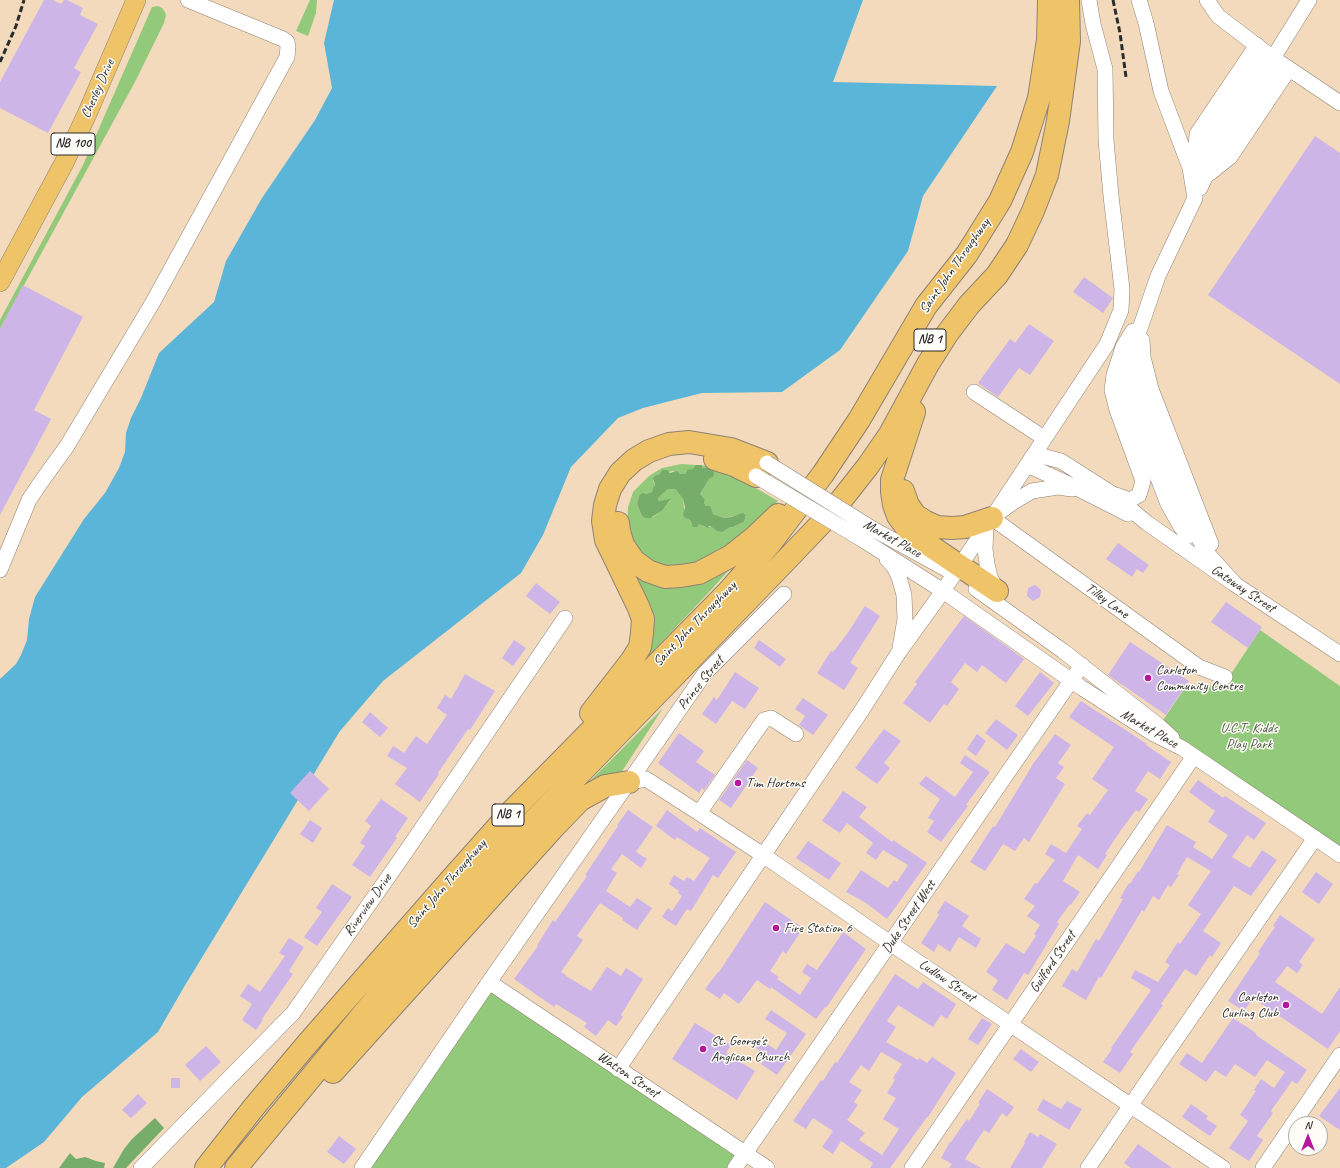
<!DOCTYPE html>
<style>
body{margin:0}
#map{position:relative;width:1340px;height:1168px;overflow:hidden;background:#f3dabc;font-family:Caveat,sans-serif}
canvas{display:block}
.north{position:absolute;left:1288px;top:1116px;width:40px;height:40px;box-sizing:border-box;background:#fdfcf7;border:1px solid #a9a8a5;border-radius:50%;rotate:0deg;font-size:11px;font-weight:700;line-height:16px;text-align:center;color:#2b2b2b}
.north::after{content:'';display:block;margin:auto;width:14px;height:18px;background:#b5179e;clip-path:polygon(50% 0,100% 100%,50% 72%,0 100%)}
</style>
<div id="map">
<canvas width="1340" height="1168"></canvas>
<div class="north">N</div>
</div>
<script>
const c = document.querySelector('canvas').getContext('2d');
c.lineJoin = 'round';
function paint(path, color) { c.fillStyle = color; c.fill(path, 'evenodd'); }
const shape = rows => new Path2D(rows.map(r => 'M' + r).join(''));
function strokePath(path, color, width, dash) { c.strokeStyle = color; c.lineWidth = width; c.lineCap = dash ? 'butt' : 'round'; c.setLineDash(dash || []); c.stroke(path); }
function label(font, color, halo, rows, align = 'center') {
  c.font = font + ' Caveat,sans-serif'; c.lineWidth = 3; c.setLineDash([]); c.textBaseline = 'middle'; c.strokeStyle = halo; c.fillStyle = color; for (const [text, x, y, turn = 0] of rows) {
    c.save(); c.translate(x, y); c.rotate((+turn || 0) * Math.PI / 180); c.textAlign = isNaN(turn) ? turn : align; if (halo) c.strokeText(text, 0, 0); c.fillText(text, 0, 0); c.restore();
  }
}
paint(shape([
 [310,0,317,0,316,13,308,36,296,31],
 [158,6,162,8,165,12,166,15,164,23,136,80,0,329,0,320,83,165,152,7],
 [681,464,710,466,749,484,778,501,745,537,699,566,662,567,644,557,633,543,627,524,628,507,633,492,649,476,662,468],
 [709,467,713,477,709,479,700,494,705,499,704,503,706,506,713,514,724,518,738,515,746,515,744,522,733,527,705,527,699,524,691,524,690,520,685,518,683,499,676,490,673,489,668,489,658,498,658,501,671,500,662,511,653,517,641,514,637,504,639,496,652,492,653,488,655,485,653,481,660,474,673,471,680,474,685,474,686,471,694,469],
 [630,570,729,570,712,589,636,669],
 [1260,630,1340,686,1340,855,1159,726,1187,685,1223,686],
 [663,708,619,776,589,782],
 [489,982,745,1154,735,1168,362,1168]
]), '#93c97b');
paint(shape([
 [696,465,702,465,702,468,709,467,712,469,714,474,713,477,709,479,700,494,705,499,704,503,706,506,710,506,713,514,724,518,731,517,743,513,746,515,744,522,733,527,730,527,722,532,717,531,712,527,709,526,708,528,699,524,697,527,693,527,690,520,685,518,683,515,685,507,683,499,676,490,673,489,668,489,658,498,658,501,671,499,662,511,650,518,645,518,641,514,637,504,639,496,642,493,646,494,652,492,653,488,655,485,653,478,656,475,659,475,662,470,667,470,670,473,677,471,680,474,685,474,687,470,693,469],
 [155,1118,164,1128,126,1168,113,1168,124,1149,132,1139],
 [70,1153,76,1159,85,1157,96,1161,105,1163,104,1168,59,1168]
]), '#76ad6b');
paint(shape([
 [334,0,863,0,833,82,997,86,923,196,908,251,840,350,782,392,702,393,643,408,618,418,571,467,543,535,521,573,383,681,340,731,184,987,158,1032,82,1097,44,1142,6,1168,0,1168,0,679,16,664,21,655,27,640,29,619,35,597,84,519,105,493,119,468,125,452,126,433,131,418,141,398,159,353,214,302,226,261,262,198,315,120,332,88,324,43]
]), '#5ab5d8');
paint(shape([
 [44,0,53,0,61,4,64,0,67,0,83,8,80,15,98,24,74,68,81,72,48,133,0,108,0,82],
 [1315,136,1340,153,1340,384,1208,295],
 [1084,277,1113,298,1103,313,1073,292],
 [23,285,83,317,34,410,51,419,0,515,0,329],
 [1029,324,1054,341,1030,375,1019,368,998,397,978,383,1010,339,1015,343],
 [1118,543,1149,565,1143,573,1137,569,1132,577,1106,559],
 [536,583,560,602,550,614,526,596],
 [1035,585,1041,590,1040,597,1033,601,1027,596,1028,588],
 [1226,602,1262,627,1248,648,1211,622],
 [865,606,880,616,850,663,858,668,844,690,817,673,831,651,833,652,847,634],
 [964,616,1024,659,1006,683,982,665,977,672,965,663,951,682,959,689,947,706,944,704,930,723,903,703,917,684,915,682],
 [514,640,526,648,513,666,502,658],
 [759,640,786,659,780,667,754,648],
 [1130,642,1189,681,1166,715,1108,675],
 [735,672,759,688,745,709,732,701,716,724,702,714,714,697,717,700],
 [1040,672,1054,683,1028,716,1015,706],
 [465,674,495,691,470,730,468,729,438,773,439,774,420,802,395,784,407,768,387,756,393,746,404,753,416,736,427,744,447,715,437,708,445,695,451,699],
 [803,698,828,715,813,735,799,725,805,716,795,709],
 [1081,701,1147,744,1146,745,1171,762,1160,779,1148,771,1135,791,1148,799,1139,812,1136,810,1121,830,1105,854,1107,855,1098,869,1078,855,1063,881,1080,892,1071,905,1070,904,1057,922,1059,924,1028,975,1024,973,1007,1000,992,990,998,980,986,972,1006,943,1024,954,1036,936,1034,934,1040,925,1027,916,1035,906,1024,899,1035,883,1037,884,1055,860,1045,854,1051,844,1066,853,1082,829,1077,826,1087,813,1090,815,1108,790,1092,779,1114,747,1069,717],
 [370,712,388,728,380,737,362,722],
 [996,719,1018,735,1007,750,985,733],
 [884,729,901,741,884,763,890,768,877,784,855,768],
 [679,733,704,751,696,762,715,775,704,790,702,788,699,793,658,763],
 [977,734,986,741,976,756,967,749],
 [1055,734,1071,745,1058,763,1064,767,1056,778,1065,784,1029,842,1024,838,1015,851,1003,844,985,871,970,862,993,826,995,827,1033,764],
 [965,755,990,772,966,805,968,806,941,842,927,832,934,821,928,818,940,799,919,784,926,776,955,797,973,772,960,763],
 [747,760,758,768,731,808,719,800],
 [310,771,329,789,309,811,290,793],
 [1198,780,1223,798,1225,796,1266,823,1254,840,1247,835,1232,857,1250,868,1262,850,1277,860,1251,896,1234,886,1203,931,1221,943,1212,957,1210,955,1196,976,1185,969,1161,1004,1163,1005,1130,1052,1133,1054,1120,1073,1103,1062,1112,1049,1111,1048,1151,990,1131,978,1135,970,1158,982,1170,965,1165,962,1178,942,1180,944,1201,914,1188,905,1211,871,1187,857,1177,874,1179,875,1171,887,1168,885,1159,900,1153,896,1144,912,1142,910,1101,978,1099,977,1086,1000,1062,986,1072,969,1077,972,1096,939,1099,941,1123,899,1120,898,1129,883,1130,884,1138,871,1139,872,1167,825,1196,842,1193,847,1212,859,1228,835,1208,822,1215,811,1189,792],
 [843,791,867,807,859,817,892,842,893,840,927,863,887,919,866,903,846,892,861,870,888,888,894,880,897,882,908,865,883,850,876,860,866,853,873,843,847,823,840,833,822,821],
 [381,799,408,818,395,837,397,838,370,877,352,865,365,846,360,843,371,826,365,821],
 [628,810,653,827,636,852,647,859,641,868,622,854,611,869,617,873,606,891,630,907,637,898,652,908,637,930,622,920,623,918,600,903,577,936,583,940,561,972,566,975,566,976,591,991,607,967,621,976,626,968,643,979,621,1015,623,1017,616,1026,608,1020,596,1036,584,1027,587,1023,556,1004,554,1007,514,979,538,946,537,945,553,920,555,922,587,876,585,875,618,826,617,825],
 [667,810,697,832,700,828,736,852,718,878,713,875,691,911,687,909,676,926,662,917,668,908,672,911,682,896,678,893,679,891,669,884,674,875,684,881,687,877,694,881,710,858,677,837,675,840,656,826],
 [310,820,322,828,313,843,300,834],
 [808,841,841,863,829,880,796,858],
 [1316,872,1333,884,1319,904,1302,892],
 [332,884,352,897,317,946,304,937,322,912,316,908],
 [945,901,969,916,962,926,981,939,976,948,959,937,950,952,938,944,934,952,921,943,939,915,937,913],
 [765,902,803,928,786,954,783,951,770,971,779,977,777,979,800,995,811,978,802,972,807,964,817,970,843,932,866,949,826,1008,825,1007,816,1019,771,987,770,989,757,980,739,1004,724,993,720,999,705,989,718,972,719,972],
 [1280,915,1315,939,1299,962,1303,965,1297,973,1287,966,1275,982,1322,1014,1340,987,1340,1031,1328,1049,1253,998,1244,1011,1228,1001,1260,953,1258,952,1275,927,1273,926],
 [289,938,304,947,289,971,293,974,262,1019,263,1020,256,1030,242,1020,252,1004,240,996,248,984,260,992,285,956,279,953],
 [895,974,918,989,923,982,956,1004,947,1019,941,1015,933,1027,898,1005,887,1021,896,1027,886,1042,918,1060,919,1058,927,1063,932,1057,956,1073,928,1117,927,1117,890,1168,870,1168,873,1163,841,1141,833,1154,822,1147,833,1131,813,1118,806,1129,793,1121,821,1080,823,1081,835,1062,837,1063],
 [881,1052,902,1064,893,1078,895,1080,887,1093,896,1098,883,1119,899,1129,882,1155,859,1140,865,1133,847,1120,858,1105,854,1102,862,1090,849,1082,861,1065,869,1071],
 [771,1010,806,1034,777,1075,761,1064,767,1056,756,1048,761,1040,776,1050,787,1033,765,1019],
 [982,1018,992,1024,978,1045,968,1039],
 [1233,1018,1256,1033,1256,1035,1307,1070,1297,1084,1292,1081,1271,1111,1273,1113,1257,1136,1263,1140,1249,1161,1229,1148,1248,1121,1240,1115,1256,1091,1254,1090,1261,1079,1274,1088,1285,1072,1267,1060,1255,1077,1235,1064,1226,1077,1215,1070,1206,1082,1179,1064,1187,1053,1202,1063],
 [695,1023,731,1045,726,1053,755,1071,737,1100,672,1059],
 [206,1046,221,1062,200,1081,185,1065],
 [1021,1049,1039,1062,1031,1072,1013,1059],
 [171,1078,180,1078,180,1088,171,1088],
 [1340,1088,1340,1130,1319,1116],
 [987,1089,1014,1107,1007,1117,1002,1113,989,1133,984,1130,965,1159,981,1168,949,1168,952,1164,941,1158,950,1142,951,1142,967,1119,969,1121,980,1104,978,1103],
 [138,1094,147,1103,131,1118,122,1110],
 [1043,1099,1061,1109,1067,1101,1082,1109,1069,1130,1037,1110],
 [1191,1104,1208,1116,1206,1119,1217,1126,1210,1136,1182,1117],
 [1030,1132,1038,1137,1040,1134,1057,1144,1042,1168,1010,1168,1025,1143,1024,1142],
 [339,1136,356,1149,344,1164,327,1152],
 [1138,1144,1172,1168,1131,1168,1124,1163]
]), '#ceb5e8');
const minor = shape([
 [1139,0,1146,23,1161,91,1190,168,1195,198,1158,276,1133,349,1133,375,1139,394,1188,519,1207,553,1236,585],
 [1207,0,1218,16,1273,58,1340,103],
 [1273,58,1309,0],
 [1200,161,1207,143,1267,53],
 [1210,173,1230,157,1289,69],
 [1198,177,1199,166,1196,147,1197,134,1257,45],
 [1200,188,1218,150,1278,61],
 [1142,340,1143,357,1151,389,1211,544],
 [1128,368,1125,377,1125,387,1128,400,1168,504,1181,527,1188,536],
 [974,392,1044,438],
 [1034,454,1061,461,1111,493,1147,523,1233,583,1340,654],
 [1027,465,1071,485,1128,514],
 [1116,495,1130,500,1139,495,1143,481,1117,410,1112,390,1114,375,1123,347,1133,331],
 [1001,511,1015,501,1032,491,1058,487,1072,489],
 [992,518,1199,667,1225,677],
 [986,527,985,549,987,564,990,577,997,591],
 [873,529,955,574],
 [863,540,943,591,1082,688,1152,733,1182,748,1340,855],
 [887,559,894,567,899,577,904,595,905,619,900,648],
 [0,570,29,500,41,482,67,446,153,302,287,57,288,47,287,42,283,39,188,0],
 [976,589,1063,651,1159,726,1172,738],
 [629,782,646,779,699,813,763,855,890,943,1223,1168],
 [699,813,764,720,771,718,796,734],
 [489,982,767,1168],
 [618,1069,862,710,899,652,943,591,986,527,1107,344,1116,322,1121,310,1122,289,1111,196,1106,140,1105,69,1093,24,1089,0],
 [141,1168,293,1013,405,853,565,618],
 [362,1168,489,982,705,673,784,594],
 [735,1168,1082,665],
 [912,1168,1194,756],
 [1088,1168,1161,1061,1315,838],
 [1263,1168,1340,1055]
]);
const major = shape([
 [0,282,64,163,87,114,136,0]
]);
const highway = shape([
 [914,412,892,480,892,492,894,505,898,516,906,527,917,537,997,591],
 [715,459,734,465,756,476],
 [903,491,908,505,915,515,926,522,937,527,952,528,965,527,992,518],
 [618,523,619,531,623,545,634,561,648,571,665,577,681,576,699,573,731,556,756,536,778,515],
 [591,713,632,660,640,647,642,633,643,619,638,606,606,540,603,521,605,505,610,489,620,473,634,460,649,451,669,444,689,442,731,449,767,463],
 [333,1072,554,827,580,800,605,786,629,782],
 [206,1168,254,1107,307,1044,448,883,511,812,728,592,769,545,823,474,859,420,926,306,967,254,1000,201,1022,152,1039,98,1048,40,1049,0],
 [236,1168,379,995,495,861,792,554,831,513,868,466,890,434,928,364,947,334,969,305,997,275,1017,245,1033,211,1047,175,1058,121,1069,41,1068,0]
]);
strokePath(minor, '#8f8274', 16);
strokePath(major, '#8f8274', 20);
strokePath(highway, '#8f8274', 24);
strokePath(minor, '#fff', 15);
strokePath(major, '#efc469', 19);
strokePath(highway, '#efc469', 22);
strokePath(shape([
 [1113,0,1120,33,1126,77],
 [0,62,16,26,24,0]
]), '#2b2b2b', 3, [6, 3]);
const minorBridge = shape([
 [767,463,873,529],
 [756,476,863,540]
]);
strokePath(minorBridge, '#8f8274', 16, []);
strokePath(minorBridge, '#fff', 15);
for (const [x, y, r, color] of [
 [1148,678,4,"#b5179e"],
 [738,783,4,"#b5179e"],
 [776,928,4,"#b5179e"],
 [1286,1005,4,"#b5179e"],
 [703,1049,4,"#b5179e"]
]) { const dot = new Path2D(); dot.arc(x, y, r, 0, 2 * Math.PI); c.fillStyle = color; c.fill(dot); strokePath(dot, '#fdfcf7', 1.5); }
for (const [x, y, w] of [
 [73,144,44],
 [930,340,32],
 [508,815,32]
]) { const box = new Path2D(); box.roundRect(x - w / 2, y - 11, w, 22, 3); c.fillStyle = '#fdfcf7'; c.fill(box); strokePath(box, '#2b2b2b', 1); }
label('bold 13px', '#2b2b2b', null, [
 ["NB 100",73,144],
 ["NB 1",930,340],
 ["NB 1",508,815]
]);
label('14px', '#2b2b2b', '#fdfcf7', [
 ["Chesley Drive",98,89,-66],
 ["Saint John Throughway",955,266,-55],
 ["Market Place",892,539,29],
 ["Gateway Street",1243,589,34],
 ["Tilley Lane",1107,601,36],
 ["Saint John Throughway",695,624,-46],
 ["Prince Street",701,683,-51],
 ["Market Place",1149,729,30],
 ["Saint John Throughway",447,884,-49],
 ["Riverview Drive",368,905,-55],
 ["Duke Street West",909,917,-56],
 ["Guilford Street",1053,962,-56],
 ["Ludlow Street",947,981,34],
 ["Watson Street",628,1075,34]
]);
label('14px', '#2b2b2b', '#fdfcf7', [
 ["Carleton",1156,670],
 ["Community Centre",1156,686],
 ["Tim Hortons",746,783],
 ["Fire Station 6",784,928],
 ["Carleton",1278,997,"right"],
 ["Curling Club",1278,1013,"right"],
 ["St. George's",711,1041],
 ["Anglican Church",711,1057]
], 'left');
label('14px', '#4a5a43', '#fdfcf7', [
 ["U.C.T. Kidds",1249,728],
 ["Play Park",1249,744]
]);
</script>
